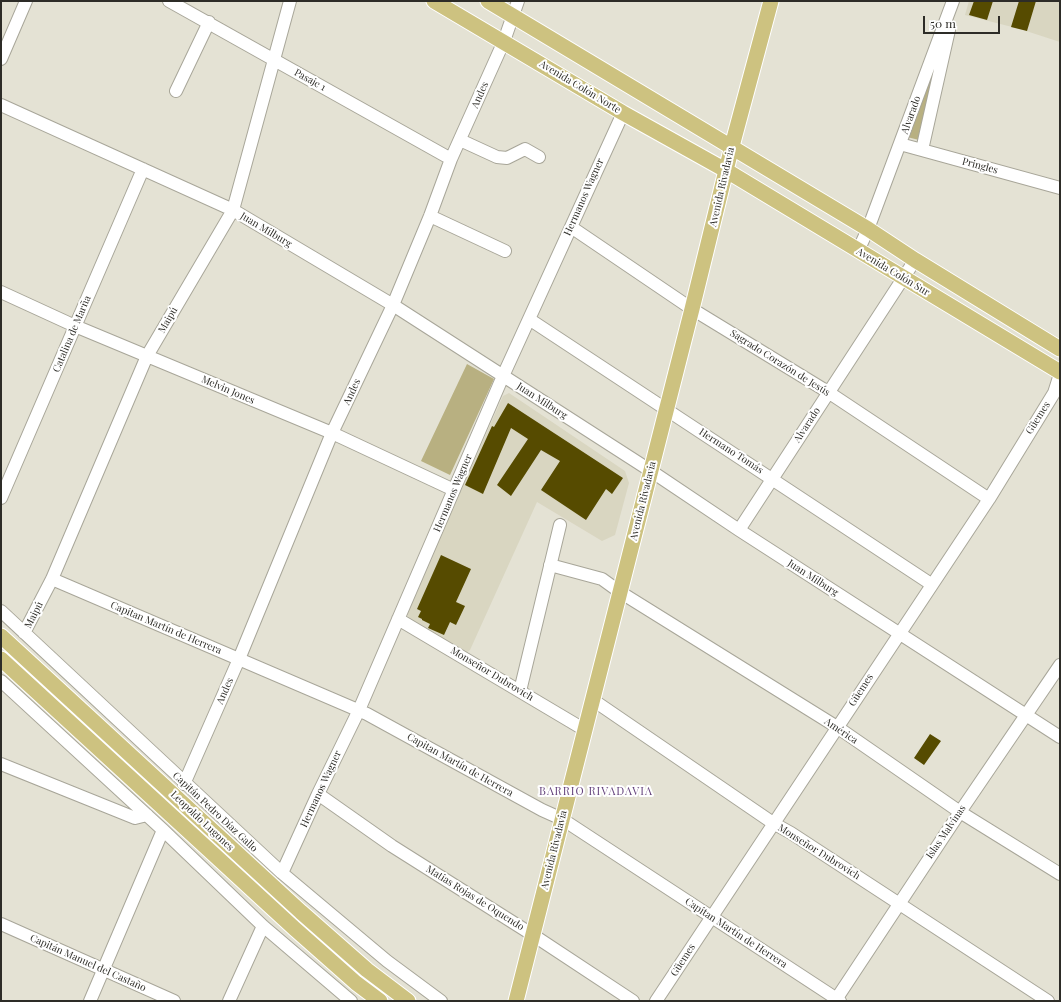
<!DOCTYPE html>
<meta charset="utf-8">
<style>
body{margin:0}
#map{position:relative;width:1061px;height:1002px;overflow:hidden;background:#e4e2d4;font-family:"Playfair Display",serif}
canvas{display:block}
.frame{position:absolute;inset:0;border:2px solid #2d2c27;pointer-events:none}
.scale{position:absolute;left:923px;top:16px;width:77px;height:18px;box-sizing:border-box;border:2px solid #2d2c27;border-top:0;padding-left:5px;font-size:12px;line-height:14px;white-space:nowrap;color:#2d2c27;-webkit-text-stroke:3px #fff;paint-order:stroke}
</style>
<div id="map">
<canvas width="1061" height="1002"></canvas>
<div class="frame"></div>
<div class="scale">50 m</div>
</div>
<script>
const c = document.querySelector('canvas').getContext('2d');
c.lineJoin = 'round';
function paint(path, color) { c.fillStyle = color; c.fill(path, 'evenodd'); }
const shape = rows => new Path2D(rows.map(r => 'M' + r).join(''));
function strokePath(path, color, width, dash) { c.strokeStyle = color; c.lineWidth = width; c.lineCap = dash ? 'butt' : 'round'; c.setLineDash(dash || []); c.stroke(path); }
function label(font, color, halo, rows, align = 'center') {
  c.font = font + ' "Playfair Display",serif'; c.lineWidth = 4; c.setLineDash([]); c.textBaseline = 'middle'; c.strokeStyle = halo; c.fillStyle = color; for (const [text, x, y, turn = 0] of rows) {
    c.save(); c.translate(x, y); c.rotate((+turn || 0) * Math.PI / 180); c.textAlign = isNaN(turn) ? turn : align; if (halo) c.strokeText(text, 0, 0); c.fillText(text, 0, 0); c.restore();
  }
}
paint(shape([
 [969,1,1060,1,1060,42,1020,29,965,15],
 [509,393,625,471,629,483,615,535,602,541,537,502,470,650,466,653,409,620,407,612,503,396]
]), '#d9d6c1');
paint(shape([
 [941,48,919,140,907,137],
 [467,364,494,379,450,475,421,461]
]), '#b8b081');
paint(shape([
 [974,1,993,1,987,20,969,15],
 [1019,1,1036,1,1027,31,1011,27],
 [508,403,623,478,612,494,606,489,586,520,541,490,560,461,541,450,511,496,497,485,528,439,511,428,483,494,465,485,492,426,494,427],
 [441,555,471,569,456,602,465,606,456,625,450,622,444,635,428,628,430,624,422,620,422,619,418,617,421,611,417,609],
 [930,734,941,741,924,765,914,758]
]), '#564b00');
const minor = shape([
 [169,1,451,159],
 [1,59,26,1],
 [176,91,209,22],
 [1,105,233,210,393,305,651,471,739,530,1060,737],
 [460,140,497,157,507,158,525,149,539,157],
 [900,144,1060,188],
 [922,150,949,30],
 [430,216,505,251],
 [571,227,692,309,828,392,989,499],
 [858,251,868,229,953,1],
 [1,292,75,326,332,433,454,490],
 [529,319,931,584],
 [1,498,143,169],
 [739,530,915,260],
 [550,565,602,579,620,592,837,727,960,812,1060,874],
 [52,579,367,714,542,810,562,819,840,1001],
 [1,611,282,873,387,961,441,1001],
 [398,619,585,730],
 [24,633,52,579,147,356,233,210,290,1],
 [1,681,163,830,263,926,351,1001],
 [520,691,560,525],
 [593,700,773,823,791,833,1048,1001],
 [1,764,135,818,147,815],
 [184,784,239,659,332,433,393,305,430,216,451,159,504,41,518,1],
 [318,794,392,846,533,935,633,1001],
 [282,873,318,794,359,710,503,376,623,113],
 [1,924,174,1001],
 [90,1001,163,830],
 [229,1001,263,926],
 [656,1001,989,499,1054,393,1060,374],
 [835,1001,960,812,1060,665]
]);
const major = shape([
 [434,1,623,113,727,171,1060,372],
 [488,1,868,229,915,260,1060,349],
 [1,636,301,912,367,970,408,1001],
 [1,659,295,929,356,983,380,1001],
 [516,1001,692,309,732,146,771,1]
]);
strokePath(minor, '#a8a699', 14);
strokePath(major, '#fff', 17);
strokePath(minor, '#fff', 12);
strokePath(major, '#cdc280', 15);
label('10px', '#2d2c27', '#fff', [
 ["Pasaje 1",310,80,29],
 ["Avenida Colón Norte",580,87,31],
 ["Andes",480,95,-66],
 ["Alvarado",911,115,-70],
 ["Pringles",980,166,15],
 ["Avenida Rivadavia",722,187,-77],
 ["Hermanos Wagner",584,197,-66],
 ["Juan Milburg",266,230,31],
 ["Avenida Colón Sur",893,272,31],
 ["Maipú",168,320,-60],
 ["Catalina de Marña",72,334,-67],
 ["Sagrado Corazón de Jesús",780,363,32],
 ["Melvin Jones",228,390,23],
 ["Andes",352,392,-65],
 ["Juan Milburg",542,401,33],
 ["Güemes",1038,418,-58],
 ["Alvarado",807,425,-57],
 ["Hermano Tomás",731,451,33],
 ["Hermanos Wagner",453,493,-67],
 ["Avenida Rivadavia",643,501,-76],
 ["Juan Milburg",813,578,33],
 ["Maipú",34,615,-63],
 ["Capitan Martín de Herrera",166,628,23],
 ["Monseñor Dubrovich",492,674,31],
 ["Güemes",861,690,-57],
 ["Andes",225,691,-66],
 ["América",841,731,34],
 ["Capitan Martín de Herrera",460,765,29],
 ["Hermanos Wagner",321,789,-65],
 ["Capitán Pedro Díaz Gallo",215,812,43],
 ["Leopoldo Lugones",202,821,43],
 ["Islas Malvinas",946,832,-56],
 ["Avenida Rivadavia",554,850,-76],
 ["Monseñor Dubrovich",819,852,32],
 ["Matias Rojas de Oquendo",475,898,32],
 ["Capitan Martín de Herrera",736,933,33],
 ["Güemes",683,960,-57],
 ["Capitán Manuel del Castaño",88,963,24]
]);
c.letterSpacing = '1px';
label('11px', '#64427c', '#fff', [
 ["BARRIO RIVADAVIA",596,792]
]);
c.letterSpacing = '0px';
</script>
